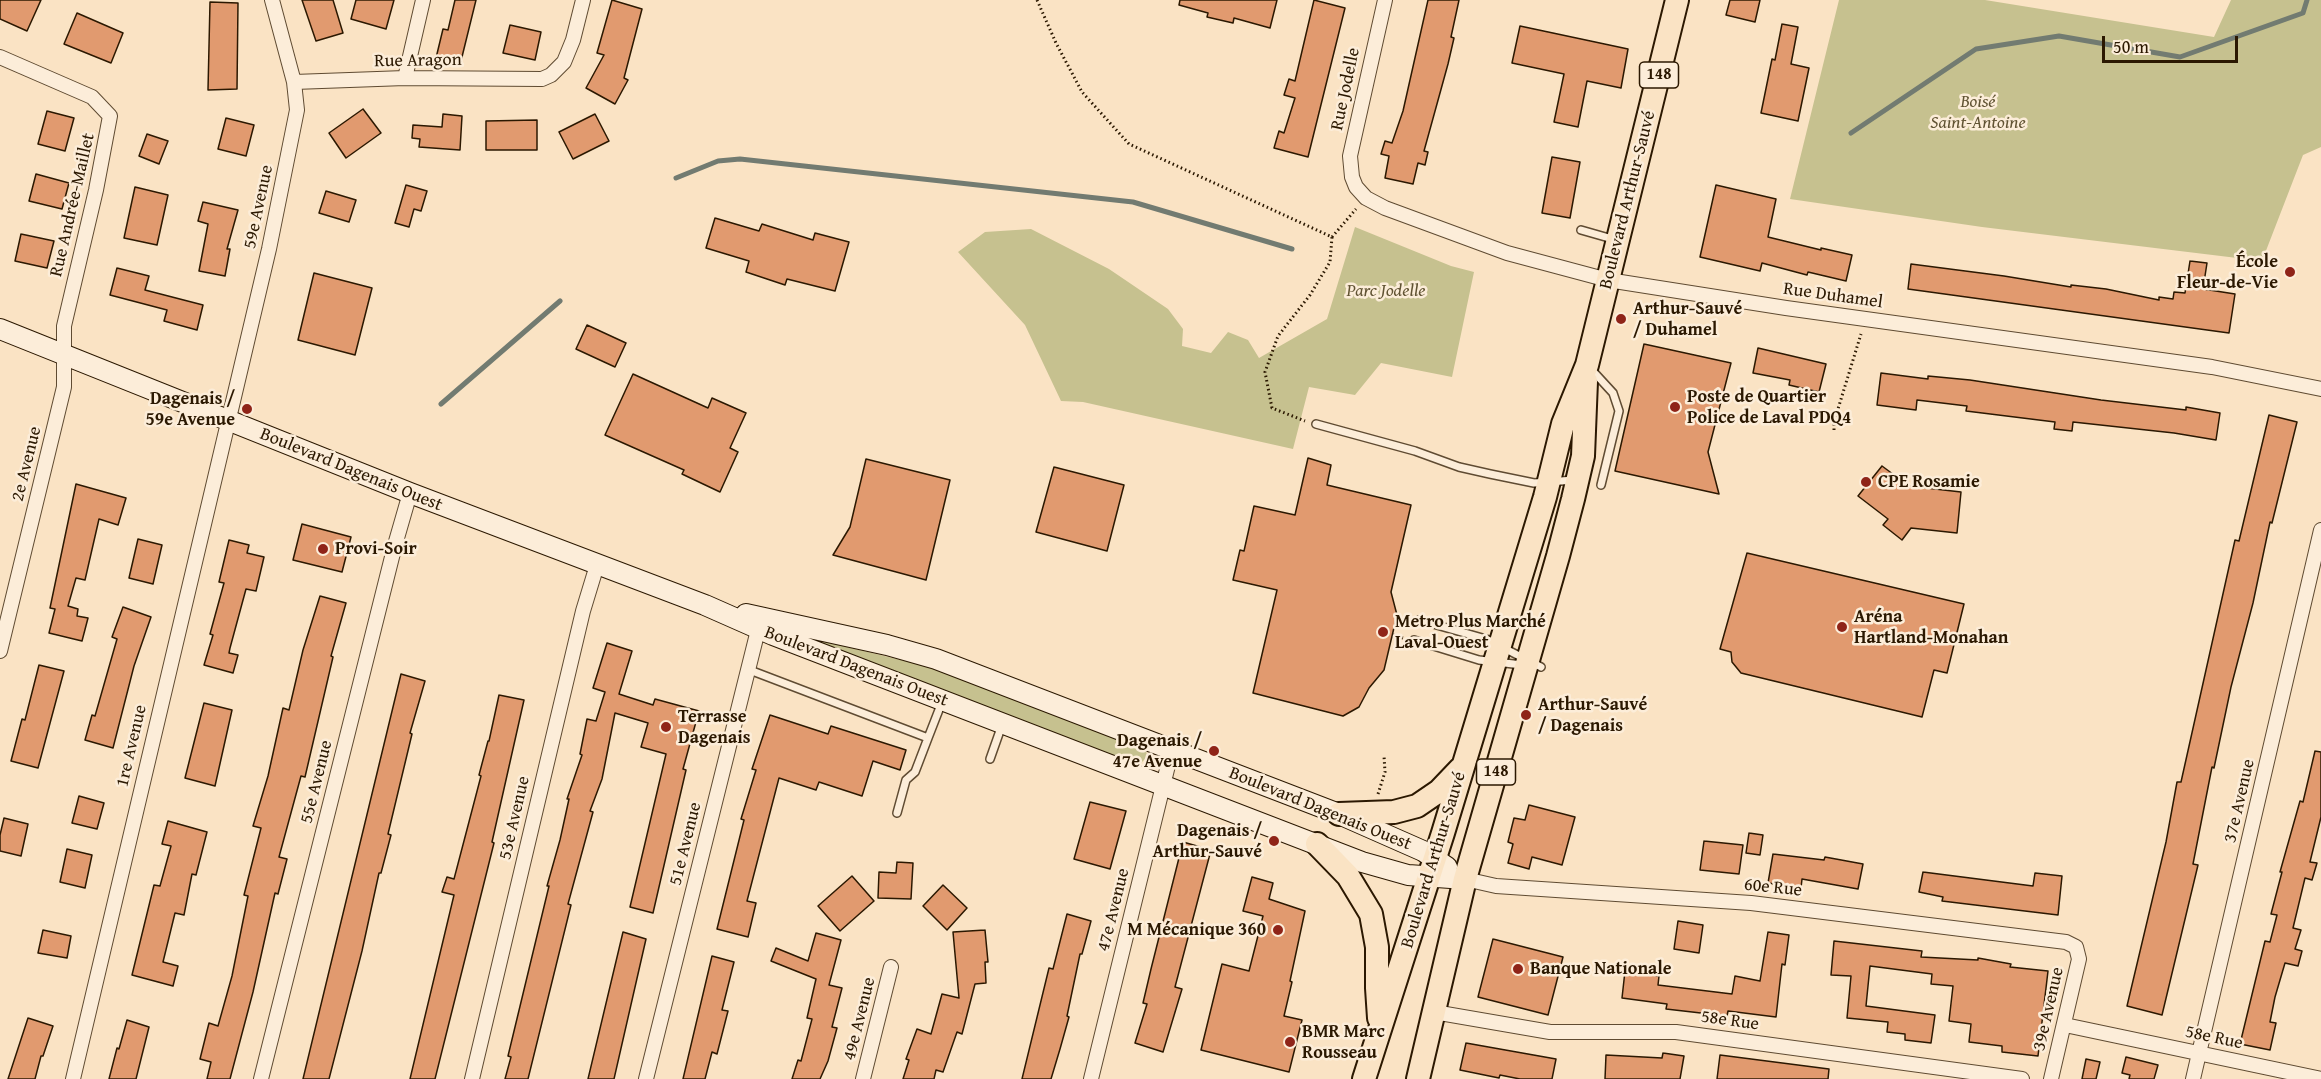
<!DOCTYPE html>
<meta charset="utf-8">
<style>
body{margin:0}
#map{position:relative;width:2321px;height:1079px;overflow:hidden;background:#fae3c4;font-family:"Gentium Book Plus",serif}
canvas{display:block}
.scale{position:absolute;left:2102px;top:36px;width:136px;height:27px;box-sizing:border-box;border:3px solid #2b1801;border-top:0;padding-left:8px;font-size:18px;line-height:21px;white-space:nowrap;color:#2b1801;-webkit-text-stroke:4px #fcedd9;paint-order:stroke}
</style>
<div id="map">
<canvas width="2321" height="1079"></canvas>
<div class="scale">50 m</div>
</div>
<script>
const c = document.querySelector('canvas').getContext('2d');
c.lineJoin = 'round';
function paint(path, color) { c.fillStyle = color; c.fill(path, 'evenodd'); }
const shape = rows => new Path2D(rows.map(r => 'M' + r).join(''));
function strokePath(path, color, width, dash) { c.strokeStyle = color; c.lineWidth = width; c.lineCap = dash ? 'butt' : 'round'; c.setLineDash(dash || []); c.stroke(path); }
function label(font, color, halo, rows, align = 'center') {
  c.font = font + ' "Gentium Book Plus",serif'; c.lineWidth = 5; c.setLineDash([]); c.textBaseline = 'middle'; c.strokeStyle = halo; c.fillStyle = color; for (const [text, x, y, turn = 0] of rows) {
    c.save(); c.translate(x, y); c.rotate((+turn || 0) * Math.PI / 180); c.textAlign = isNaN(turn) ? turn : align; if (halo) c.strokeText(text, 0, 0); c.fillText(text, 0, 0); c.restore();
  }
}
paint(shape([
 [1839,0,1985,0,2214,37,2231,0,2321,0,2321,147,2303,155,2262,261,1982,227,1790,199],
 [1355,227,1451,266,1474,272,1452,377,1381,363,1355,395,1309,387,1293,449,1083,402,1061,401,1025,325,958,252,985,232,1031,229,1109,269,1168,309,1183,329,1182,346,1211,353,1228,332,1248,340,1259,358,1327,319],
 [818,640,934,668,1146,749,1147,757,1140,764,1134,764,817,642]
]), '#c6c18f');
strokePath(shape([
 [1851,133,1976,49,2059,36,2180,57,2303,13,2307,0],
 [676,178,718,161,740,159,1133,202,1292,249],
 [441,404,560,301]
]), '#727b71', 5);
const building = shape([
 [0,0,41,0,27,31,0,19,0,0],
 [302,0,333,0,343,33,316,41,302,0],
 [356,0,394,0,386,29,351,19,356,0],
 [455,0,476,0,460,65,436,58,443,29,448,30,455,0],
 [612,0,642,9,624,78,628,80,615,104,586,88,604,55,597,53,612,0],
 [1180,0,1277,0,1270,28,1234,18,1233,23,1207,17,1208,13,1179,5,1180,0],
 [1314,0,1345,8,1308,157,1274,148,1279,131,1284,133,1295,98,1284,95,1289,79,1295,81,1314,0],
 [1428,0,1459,0,1451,37,1454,38,1448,64,1424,151,1428,152,1425,165,1418,163,1413,184,1385,178,1389,156,1381,154,1385,141,1392,143,1403,111,1428,0],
 [1730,0,1760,0,1755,22,1726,15,1730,0],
 [210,2,238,3,237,89,208,90,210,2],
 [77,13,123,33,111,63,64,44,77,13],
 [1782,24,1798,27,1791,64,1809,68,1798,121,1761,113,1772,59,1775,60,1782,24],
 [510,25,541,32,535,60,503,53,510,25],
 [1520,26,1628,49,1621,88,1587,81,1578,127,1554,122,1564,74,1512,63,1520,26],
 [363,109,381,133,346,158,329,133,363,109],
 [47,111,74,118,65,151,38,144,47,111],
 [443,114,462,116,460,150,419,147,420,139,412,138,413,125,442,127,443,114],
 [595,114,609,141,573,159,559,132,595,114],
 [226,118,254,125,246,156,218,149,226,118],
 [537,120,537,150,486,150,486,121,537,120],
 [147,134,168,141,159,164,139,156,147,134],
 [1552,157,1580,162,1570,218,1542,213,1552,157],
 [36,174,69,183,62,209,29,201,36,174],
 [406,185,427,191,421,211,414,209,409,227,395,223,406,185],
 [1716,185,1776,199,1768,237,1821,250,1821,248,1852,255,1846,281,1808,272,1807,275,1762,263,1760,271,1700,257,1716,185],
 [135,187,168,195,157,245,124,238,135,187],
 [326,191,356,200,349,222,319,213,326,191],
 [203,202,238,210,227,249,230,249,225,276,199,271,208,224,198,221,203,202],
 [715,218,759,231,762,224,813,240,815,233,849,242,835,291,787,279,785,285,746,272,749,261,706,248,715,218],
 [21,234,54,241,47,268,15,261,21,234],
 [2190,261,2207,263,2203,289,2235,294,2229,333,1908,289,1911,264,2004,276,2071,287,2071,285,2106,289,2159,300,2159,297,2173,299,2174,292,2185,293,2190,261],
 [117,268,149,276,145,290,203,305,197,330,164,321,167,310,110,295,117,268],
 [314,273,372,288,355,355,298,340,314,273],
 [587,325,626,343,615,367,576,349,587,325],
 [1644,344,1731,363,1708,452,1719,494,1615,471,1644,344],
 [1758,348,1826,364,1819,392,1789,385,1790,380,1753,373,1758,348],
 [1881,373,1928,379,1928,376,1970,380,2101,400,2186,410,2186,407,2220,413,2216,440,2174,433,2073,422,2072,431,2054,429,2055,422,1966,411,1967,406,1917,400,1916,410,1877,405,1881,373],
 [633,374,708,408,712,398,746,413,730,448,738,452,720,492,682,474,684,470,605,435,633,374],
 [2269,415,2297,422,2272,523,2270,522,2253,603,2231,687,2214,768,2212,767,2193,864,2198,865,2162,1015,2127,1006,2166,842,2177,782,2181,782,2235,540,2239,541,2269,415],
 [1308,458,1331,465,1327,485,1411,505,1391,592,1397,615,1384,670,1369,688,1359,707,1343,716,1253,693,1277,590,1233,580,1240,550,1244,551,1254,506,1295,515,1308,458],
 [866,459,950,480,926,580,833,555,850,527,866,459],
 [1882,466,1909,486,1961,492,1957,533,1911,528,1902,540,1883,525,1888,519,1858,496,1882,466],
 [1054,467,1124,485,1107,551,1036,532,1054,467],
 [76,484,126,498,118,525,99,519,85,580,76,578,68,606,78,609,77,616,88,618,82,641,49,633,55,609,50,608,76,484],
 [302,524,351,537,342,572,293,560,302,524],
 [138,539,162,545,153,584,129,578,138,539],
 [229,540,249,545,247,553,264,557,256,591,246,589,230,648,229,653,238,655,233,673,204,665,213,635,210,634,224,583,219,582,229,540],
 [1747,553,1964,604,1947,673,1934,670,1922,717,1741,673,1732,662,1731,652,1720,649,1747,553],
 [320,596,346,603,331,656,333,657,305,777,301,776,279,857,287,859,278,894,275,893,253,992,230,1079,207,1079,211,1062,200,1059,209,1023,218,1026,232,976,248,896,244,895,261,828,253,826,268,776,283,708,289,710,303,650,320,596],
 [123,607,151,617,134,666,113,748,85,740,92,715,95,716,117,639,112,637,123,607],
 [607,643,632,651,619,694,653,705,655,699,699,711,683,769,686,770,653,913,630,907,666,754,641,747,648,723,615,713,602,779,590,811,593,812,568,904,571,905,528,1079,505,1079,511,1057,508,1056,549,886,547,886,560,840,569,799,567,799,582,755,580,754,587,719,596,721,605,692,593,688,607,643],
 [39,665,64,671,38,768,11,761,22,719,25,720,39,665],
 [401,674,425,681,410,733,412,734,388,834,391,835,381,873,379,873,362,951,329,1079,303,1079,401,674],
 [499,695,524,700,492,842,494,843,435,1079,410,1079,454,895,442,892,447,877,454,879,481,776,479,775,488,741,489,741,499,695],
 [204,703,232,710,215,786,185,778,204,703],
 [770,715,828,734,831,726,906,750,900,770,873,761,862,796,819,782,816,790,779,778,747,901,756,903,748,937,717,929,744,820,741,819,756,770,752,769,770,715],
 [2315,751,2321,752,2321,817,2310,862,2317,863,2312,880,2305,878,2293,928,2301,930,2295,949,2302,951,2298,966,2285,963,2275,997,2270,1022,2276,1023,2270,1050,2240,1044,2265,941,2270,942,2277,915,2271,914,2282,872,2280,872,2300,801,2303,802,2315,751],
 [79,796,104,803,97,829,72,823,79,796],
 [1090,802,1126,811,1110,869,1074,859,1090,802],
 [1529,805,1575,817,1562,865,1532,857,1529,869,1508,863,1513,844,1508,842,1514,818,1525,820,1529,805],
 [4,818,28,824,21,856,0,851,0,835,4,818],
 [168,821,207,832,196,875,192,874,184,915,175,913,163,962,178,966,173,986,132,975,154,885,160,886,171,846,162,844,168,821],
 [1749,833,1763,835,1760,855,1746,853,1749,833],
 [1704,841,1743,845,1739,874,1700,870,1704,841],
 [1183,842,1211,850,1175,987,1182,989,1163,1052,1135,1043,1147,1004,1143,1003,1151,969,1183,842],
 [67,849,92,855,85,888,60,882,67,849],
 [1773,854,1824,860,1825,857,1863,864,1858,889,1802,879,1801,888,1768,883,1773,854],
 [897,862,913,863,911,899,878,898,879,872,896,873,897,862],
 [1923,872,2033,886,2035,873,2062,876,2058,915,1942,901,1943,897,1919,892,1923,872],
 [852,876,874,901,840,931,818,906,852,876],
 [1252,877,1273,883,1269,899,1305,911,1290,981,1292,982,1284,1016,1302,1020,1289,1072,1201,1050,1222,964,1249,971,1263,916,1243,911,1252,877],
 [943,885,967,908,947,930,923,906,943,885],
 [1067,914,1091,921,1082,954,1080,954,1067,1016,1069,1017,1060,1049,1051,1079,1022,1079,1049,968,1053,969,1067,914],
 [1678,921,1703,925,1699,953,1674,949,1678,921],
 [43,930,71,936,67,958,38,953,43,930],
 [985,930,988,962,985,962,986,983,975,984,962,1034,957,1032,943,1072,936,1070,934,1079,903,1079,909,1060,906,1059,917,1029,931,1034,942,994,959,998,953,932,985,930],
 [623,932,646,939,614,1079,588,1079,623,932],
 [1768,932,1789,935,1785,965,1782,964,1776,1017,1728,1011,1727,1016,1666,1009,1667,1004,1622,998,1625,971,1659,976,1658,985,1732,994,1735,976,1760,981,1768,932],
 [816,933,841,940,829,985,842,988,832,1027,837,1028,828,1061,820,1079,792,1079,798,1060,801,1061,812,1019,807,1018,816,979,771,961,776,948,808,961,816,933],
 [1493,939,1563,957,1548,1015,1478,997,1493,939],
 [1834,941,1922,951,1921,957,1978,960,1978,958,2011,964,2010,967,2048,971,2038,1056,2002,1052,2002,1046,1969,1042,1971,1024,1949,1021,1953,986,1931,984,1932,974,1870,966,1866,1006,1935,1015,1931,1043,1905,1040,1905,1034,1887,1032,1888,1022,1847,1018,1851,976,1831,975,1834,941],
 [712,956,734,962,722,1010,728,1011,717,1054,712,1052,705,1079,683,1079,712,956],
 [28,1018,53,1026,43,1056,41,1056,35,1079,8,1079,28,1018],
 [127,1020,149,1027,136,1079,109,1079,117,1048,119,1049,127,1020],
 [1466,1043,1556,1059,1552,1079,1520,1079,1500,1075,1499,1078,1460,1070,1466,1043],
 [1663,1053,1684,1056,1680,1079,1605,1079,1606,1055,1662,1058,1663,1053],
 [1720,1055,1829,1069,1828,1079,1717,1079,1720,1055],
 [2126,1057,2158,1065,2154,1079,2129,1079,2130,1075,2122,1073,2126,1057],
 [2086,1059,2100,1062,2096,1079,2082,1079,2086,1059]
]);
paint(building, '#e19a6f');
strokePath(building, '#2b1801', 1.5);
const lane = shape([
 [1581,230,1616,240],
 [1590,368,1613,393,1619,411,1601,485],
 [1316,424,1415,451,1459,467,1490,474,1534,483,1574,480],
 [1419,620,1486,639,1541,667],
 [1414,640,1479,660,1522,665],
 [747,669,928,738,942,702],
 [990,759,1002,725],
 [897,813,906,780,915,772,928,738]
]);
const street = shape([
 [1385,0,1350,156,1352,177,1356,187,1366,198,1385,208,1507,253,1608,280,1786,308,2212,367,2321,389],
 [0,57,92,97,110,116,96,190,64,326,64,387,0,651],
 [405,78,423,0],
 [294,82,405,78,542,79,551,75,564,62,573,40,583,0],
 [1465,879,1496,886,1751,903,2066,942,2076,947,2079,959,2051,1079],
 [1434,1012,1550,1032,1676,1032,2022,1079],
 [2065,1025,2321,1079],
 [73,1079,269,249,297,110,294,82,272,0],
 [261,1079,395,545,410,493],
 [472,1079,583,611,597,565],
 [646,1079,760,622],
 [863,1079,891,967],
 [1091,1079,1172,749],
 [2193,1079,2321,530]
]);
const secondary = shape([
 [0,329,410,493,705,605,773,635,1362,862,1408,875,1465,879],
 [746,614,887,645,936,659,1339,814,1423,851,1447,867]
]);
const primary = shape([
 [1339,814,1394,812,1417,806,1439,791,1460,769],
 [1317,844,1348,876,1371,914,1377,947,1377,988,1379,1018],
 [1364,1079,1443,833,1545,497,1563,424,1587,365,1677,0],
 [1418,1079,1465,879,1558,556,1573,499,1583,456,1586,381]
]);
strokePath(lane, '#5f4b32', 10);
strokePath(street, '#5f4b32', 16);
strokePath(secondary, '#2b1801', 22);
strokePath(primary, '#2b1801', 26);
strokePath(shape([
 [1037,0,1056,43,1082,92,1129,144,1332,237,1330,262,1310,295,1278,336,1265,372,1272,408,1305,421],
 [1332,237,1356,209],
 [1834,430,1834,422,1861,334],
 [1393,635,1403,638],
 [1378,794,1385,772,1384,756]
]), '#2b1801', 3, [1.5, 3]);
strokePath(lane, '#fcedd9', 7);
strokePath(street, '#fcedd9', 14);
strokePath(secondary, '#fcedd9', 20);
strokePath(primary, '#fae3c4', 22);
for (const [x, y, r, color] of [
 [2290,272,6,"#8f2418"],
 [1621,319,6,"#8f2418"],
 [1675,407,6,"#8f2418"],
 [247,409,6,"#8f2418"],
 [1866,482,6,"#8f2418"],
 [323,549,6,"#8f2418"],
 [1842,627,6,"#8f2418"],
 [1383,632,6,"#8f2418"],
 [1526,715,6,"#8f2418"],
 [666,727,6,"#8f2418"],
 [1214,751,6,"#8f2418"],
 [1274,841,6,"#8f2418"],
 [1278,930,6,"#8f2418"],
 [1518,969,6,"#8f2418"],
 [1290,1042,6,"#8f2418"]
]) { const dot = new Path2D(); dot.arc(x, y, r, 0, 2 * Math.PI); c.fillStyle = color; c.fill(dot); strokePath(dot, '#fcedd9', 2); }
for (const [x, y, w] of [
 [1659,75,39],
 [1496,772,39]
]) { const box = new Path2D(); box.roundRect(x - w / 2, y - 13, w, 26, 4.5); c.fillStyle = '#fcedd9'; c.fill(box); strokePath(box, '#2b1801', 1.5); }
label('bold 16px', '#2b1801', null, [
 ["148",1659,75],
 ["148",1496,772]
]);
label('18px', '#2b1801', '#fcedd9', [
 ["Rue Aragon",418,61,-1],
 ["Rue Jodelle",1346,89,-78],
 ["Boulevard Arthur-Sauvé",1628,200,-76],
 ["Rue Andrée-Maillet",73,205,-77],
 ["59e Avenue",259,207,-78],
 ["Rue Duhamel",1833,296,8],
 ["2e Avenue",27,464,-76],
 ["Boulevard Dagenais Ouest",351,470,22],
 ["Boulevard Dagenais Ouest",856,667,21],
 ["1re Avenue",132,746,-77],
 ["55e Avenue",317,782,-76],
 ["37e Avenue",2240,801,-77],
 ["Boulevard Dagenais Ouest",1320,809,22],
 ["53e Avenue",515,818,-77],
 ["51e Avenue",686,844,-76],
 ["Boulevard Arthur-Sauvé",1434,860,-73],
 ["60e Rue",1773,888,6],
 ["47e Avenue",1114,910,-76],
 ["39e Avenue",2049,1009,-77],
 ["49e Avenue",860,1019,-76],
 ["58e Rue",1730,1021,8],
 ["58e Rue",2214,1038,12]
]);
label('italic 18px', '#615333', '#fcedd9', [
 ["Boisé",1978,102],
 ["Saint-Antoine",1978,123],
 ["Parc Jodelle",1386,291]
]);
label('bold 18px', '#2b1801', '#fcedd9', [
 ["École",2278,262,"right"],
 ["Fleur-de-Vie",2278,283,"right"],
 ["Arthur-Sauvé",1633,309],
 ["/ Duhamel",1633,330],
 ["Poste de Quartier",1687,397],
 ["Police de Laval PDQ4",1687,418],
 ["Dagenais /",235,399,"right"],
 ["59e Avenue",235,420,"right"],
 ["CPE Rosamie",1878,482],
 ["Provi-Soir",335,549],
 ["Aréna",1854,617],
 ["Hartland-Monahan",1854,638],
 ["Metro Plus Marché",1395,622],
 ["Laval-Ouest",1395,643],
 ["Arthur-Sauvé",1538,705],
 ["/ Dagenais",1538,726],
 ["Terrasse",678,717],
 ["Dagenais",678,738],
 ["Dagenais /",1202,741,"right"],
 ["47e Avenue",1202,762,"right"],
 ["Dagenais /",1262,831,"right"],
 ["Arthur-Sauvé",1262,852,"right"],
 ["M Mécanique 360",1266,930,"right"],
 ["Banque Nationale",1530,969],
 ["BMR Marc",1302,1032],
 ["Rousseau",1302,1053]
], 'left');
</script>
